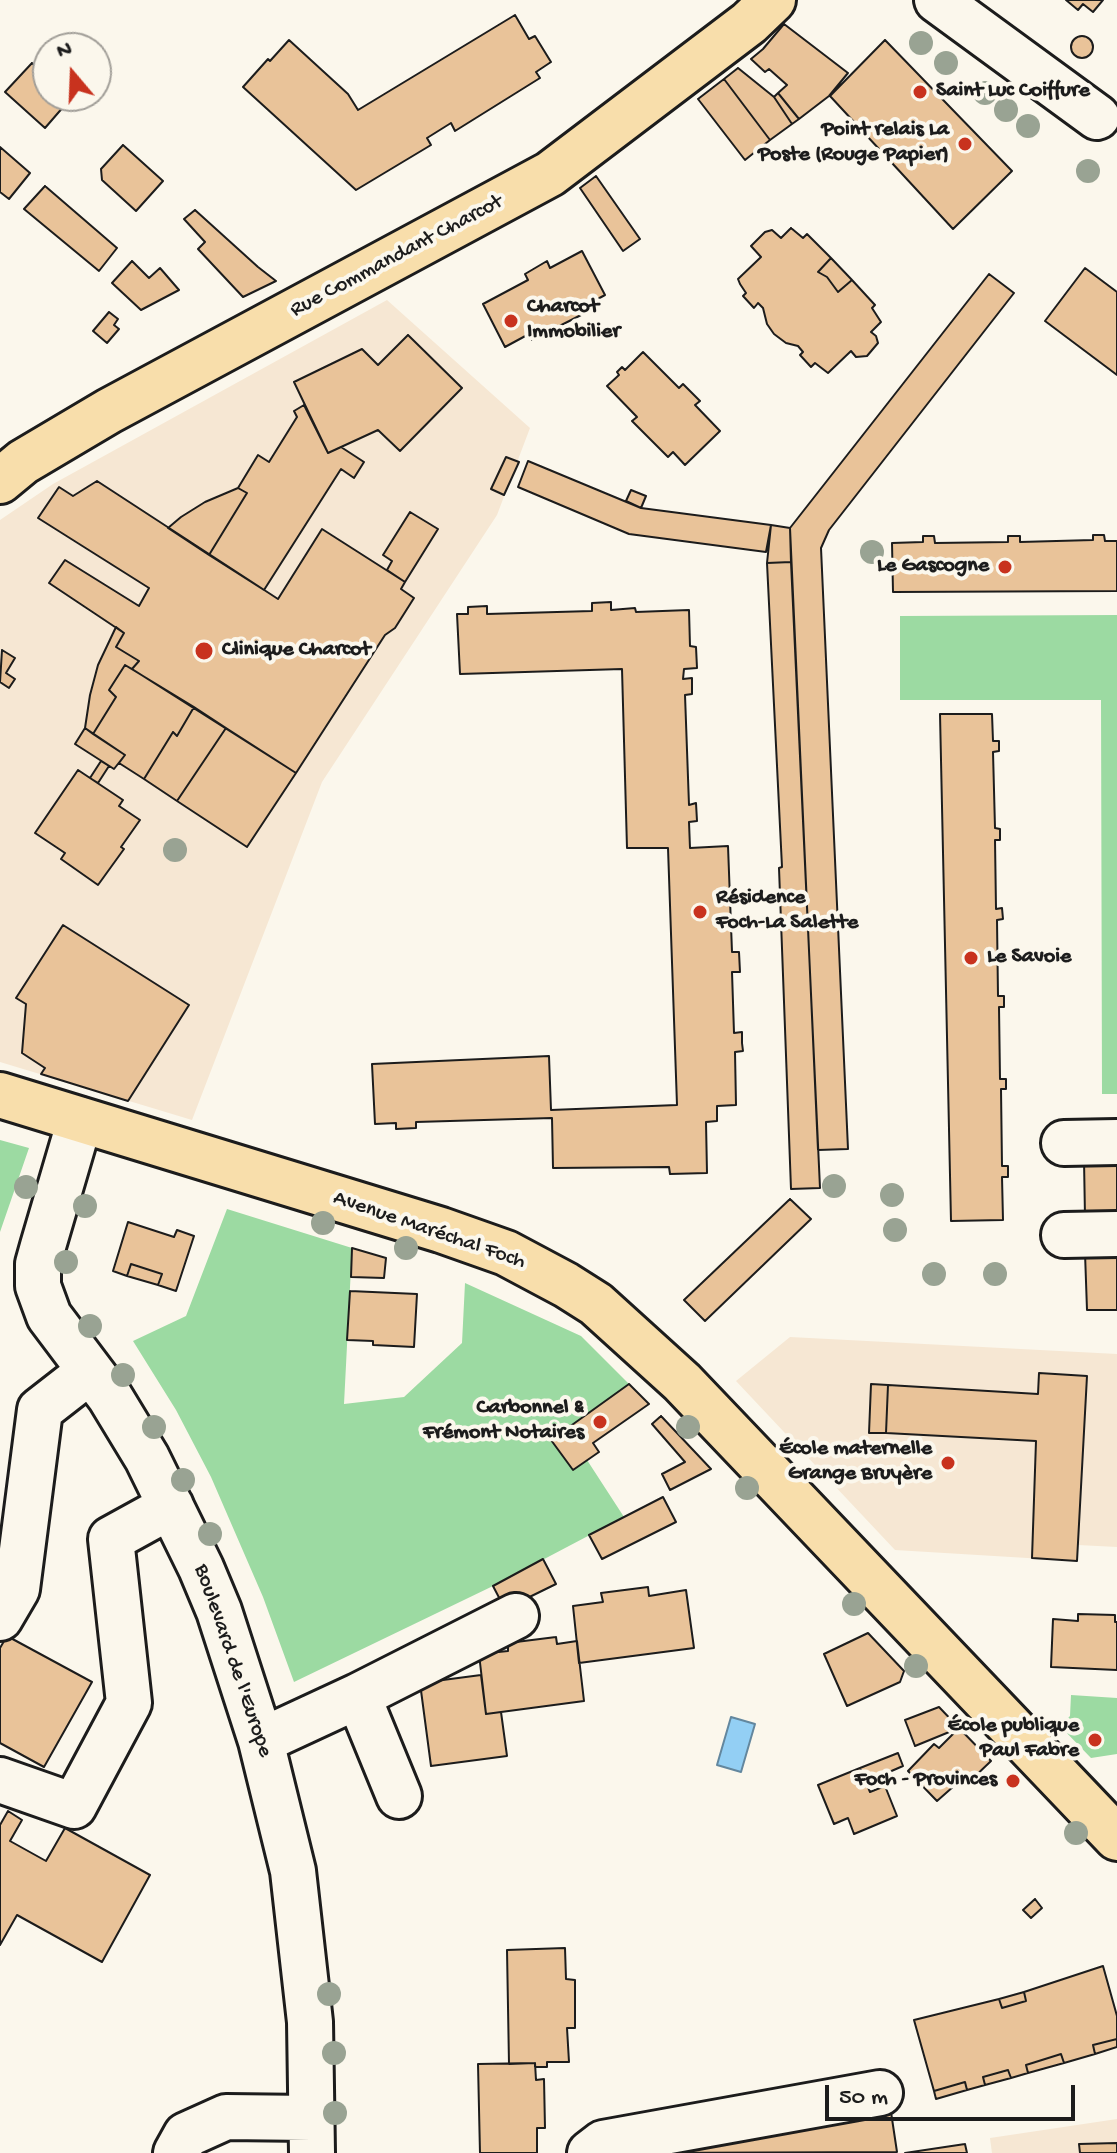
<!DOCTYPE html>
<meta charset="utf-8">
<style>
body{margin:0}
#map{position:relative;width:1117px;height:2153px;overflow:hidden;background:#fbf7ec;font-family:"Gochi Hand",sans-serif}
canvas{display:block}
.north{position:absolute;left:32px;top:32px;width:80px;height:80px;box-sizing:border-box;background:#fbf7ec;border:2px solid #a29f99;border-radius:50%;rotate:341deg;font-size:22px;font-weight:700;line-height:32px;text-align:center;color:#1c1c1c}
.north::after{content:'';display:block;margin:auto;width:28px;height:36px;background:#c8321e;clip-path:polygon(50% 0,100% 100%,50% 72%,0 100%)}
.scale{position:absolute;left:825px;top:2085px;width:250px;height:36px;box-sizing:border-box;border:4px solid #1c1c1c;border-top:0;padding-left:10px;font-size:24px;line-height:28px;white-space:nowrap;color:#1c1c1c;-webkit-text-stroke:6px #fbf7ec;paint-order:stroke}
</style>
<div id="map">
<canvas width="1117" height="2153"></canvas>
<div class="north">N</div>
<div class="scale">50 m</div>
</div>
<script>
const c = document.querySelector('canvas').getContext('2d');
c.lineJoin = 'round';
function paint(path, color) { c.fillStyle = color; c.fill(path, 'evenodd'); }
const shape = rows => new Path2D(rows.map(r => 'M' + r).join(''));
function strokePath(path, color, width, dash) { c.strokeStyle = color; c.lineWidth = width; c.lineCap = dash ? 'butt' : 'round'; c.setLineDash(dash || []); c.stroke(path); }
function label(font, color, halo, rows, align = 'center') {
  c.font = font + ' "Gochi Hand",sans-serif'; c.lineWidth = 8; c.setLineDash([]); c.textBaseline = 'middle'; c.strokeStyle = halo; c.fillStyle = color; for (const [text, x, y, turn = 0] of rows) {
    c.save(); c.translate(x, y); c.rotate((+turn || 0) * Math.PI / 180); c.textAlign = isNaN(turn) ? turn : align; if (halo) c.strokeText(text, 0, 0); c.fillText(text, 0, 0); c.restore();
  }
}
paint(shape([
 [387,300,530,428,497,515,322,782,192,1120,0,1062,0,520,53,484],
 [790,1337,1117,1354,1117,1547,1078,1545,1077,1561,895,1550,736,1381],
 [1117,2119,1117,2153,992,2153,990,2138]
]), '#f6e7d3');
paint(shape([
 [1117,615,1117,1094,1102,1094,1101,700,900,700,900,616],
 [0,1140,29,1148,0,1232],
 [227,1209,352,1248,344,1404,404,1397,462,1343,465,1283,581,1336,629,1384,551,1440,573,1469,587,1460,624,1517,493,1586,294,1682,263,1597,211,1477,176,1410,133,1341,186,1316],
 [1071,1695,1117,1698,1117,1754,1091,1758,1060,1726,1070,1716]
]), '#9cdaa2');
const water = shape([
 [731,1717,755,1724,741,1772,717,1765,731,1717]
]);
paint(water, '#93cff4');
strokePath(water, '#63879e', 2);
const building = shape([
 [1066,0,1103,0,1093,12,1083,4,1078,10,1066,0],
 [515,15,529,39,535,36,551,62,536,72,540,78,455,131,451,123,427,138,431,145,356,190,243,87,268,59,270,61,289,40,348,94,358,110,515,15],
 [784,24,848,73,829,96,799,119,778,93,787,85,769,69,765,72,751,59,763,49,784,24],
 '1071 47a11 11 0 1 1 22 0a11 11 0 1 1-22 0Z',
 [885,40,1012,171,953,229,830,96,885,40],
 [32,63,48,77,48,96,71,98,45,128,5,92,32,63],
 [738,68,774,97,792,124,770,140,724,79,738,68],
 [724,79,770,140,745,160,698,99,724,79],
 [778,93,799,119,792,124,774,97,778,93],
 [123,145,163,181,136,211,102,180,101,169,123,145],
 [0,147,30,173,9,199,0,192,0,147],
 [596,176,640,239,623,251,580,188,596,176],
 [45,186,117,248,99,271,24,209,45,186],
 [195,210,258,267,276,281,243,297,198,249,205,242,184,219,195,210],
 [791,228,803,238,807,234,831,258,818,272,827,277,838,292,852,280,875,305,872,308,881,322,871,332,876,336,878,343,867,356,856,357,851,351,828,373,815,363,811,367,800,355,803,352,798,346,786,343,774,334,767,324,763,308,758,303,754,308,743,296,746,293,740,284,738,279,761,257,751,246,765,232,772,230,781,238,791,228],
 [582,251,605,295,583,307,585,313,532,340,529,334,505,347,483,304,528,280,525,274,547,261,550,268,582,251],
 [831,258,852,280,838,292,827,277,818,272,831,258],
 [132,261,149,278,160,268,179,290,141,310,112,283,132,261],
 [1085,268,1117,292,1117,375,1045,321,1085,268],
 [989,274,1014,293,829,530,821,548,848,1149,818,1150,790,528,989,274],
 [109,312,118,319,114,325,119,329,107,343,93,331,109,312],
 [408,335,462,388,400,451,378,430,328,453,294,382,362,349,378,365,408,335],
 [643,352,679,388,683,384,700,401,695,405,720,431,685,465,673,452,668,457,632,421,637,417,607,386,619,375,617,372,622,367,625,370,643,352],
 [304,405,328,453,341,447,364,462,354,478,341,469,264,590,209,555,247,493,238,488,258,455,269,462,297,417,294,411,304,405],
 [506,457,519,462,504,495,491,489,506,457],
 [528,461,641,508,771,525,766,552,629,534,518,487,528,461],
 [97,481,278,599,322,529,405,582,401,589,414,598,395,628,385,635,296,773,132,669,139,661,116,647,124,633,49,583,65,560,139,606,149,588,38,518,59,487,73,496,97,481],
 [238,488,247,493,209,555,168,528,181,517,205,502,238,488],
 [631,490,646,496,641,508,626,501,631,490],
 [410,512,438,529,405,582,387,570,392,561,383,555,410,512],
 [771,525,790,528,791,562,767,563,771,525],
 [1093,535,1104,535,1105,541,1117,541,1117,591,893,592,892,543,923,542,923,536,934,536,935,543,1008,542,1008,536,1020,536,1020,542,1093,540,1093,535],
 [791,562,820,1188,791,1189,779,868,782,867,767,563,791,562],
 [611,602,611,610,635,608,636,612,689,610,690,646,696,647,697,668,684,669,683,679,692,678,692,694,685,695,689,805,696,803,697,821,689,822,690,848,728,846,732,952,739,952,740,972,732,972,734,1033,742,1032,742,1043,743,1051,735,1052,736,1105,717,1106,717,1121,706,1122,707,1173,670,1174,669,1167,553,1168,552,1118,416,1122,416,1128,396,1129,396,1123,375,1124,372,1064,549,1056,551,1110,677,1105,668,848,627,848,622,669,460,674,457,614,468,614,468,607,487,606,487,614,592,611,592,603,611,602],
 [116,627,124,633,116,647,139,661,132,669,125,665,109,690,116,697,93,734,85,728,90,695,98,665,116,627],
 [2,650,15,658,6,673,15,679,9,688,0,682,2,650],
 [125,665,194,707,177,736,173,732,144,779,119,763,125,755,93,734,116,697,109,690,125,665],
 [194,707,226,728,177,801,144,779,173,732,177,736,194,707],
 [940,714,992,714,993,741,999,741,999,751,993,752,995,828,1000,829,1000,840,995,840,996,909,1002,908,1003,919,997,920,998,996,1004,996,1004,1007,999,1007,1000,1079,1006,1079,1006,1089,1001,1089,1002,1166,1008,1166,1008,1177,1002,1177,1003,1220,951,1221,940,714],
 [85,728,125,755,114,769,75,744,85,728],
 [226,728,296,773,247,847,177,801,226,728],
 [101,761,109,766,98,783,90,778,101,761],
 [78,770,123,800,119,806,140,820,121,847,124,849,98,885,61,859,65,853,35,833,78,770],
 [63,925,189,1005,128,1101,41,1074,45,1068,22,1053,26,1004,16,998,63,925],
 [1084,1160,1117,1160,1117,1216,1085,1217,1084,1160],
 [790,1199,811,1219,705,1321,684,1300,790,1199],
 [128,1222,174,1237,177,1230,194,1236,176,1291,158,1285,162,1274,131,1264,127,1276,113,1271,128,1222],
 [352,1248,386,1258,384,1278,351,1277,352,1248],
 [1085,1253,1117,1253,1117,1310,1087,1310,1085,1253],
 [131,1264,162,1274,158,1285,127,1276,131,1264],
 [350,1291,417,1294,414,1347,373,1345,373,1341,347,1340,350,1291],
 [1039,1373,1087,1376,1077,1561,1032,1558,1036,1441,886,1433,888,1385,1038,1394,1039,1373],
 [629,1384,649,1404,593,1443,599,1452,573,1470,551,1440,629,1384],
 [871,1384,888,1385,886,1433,869,1433,871,1384],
 [661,1416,711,1469,670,1490,662,1474,685,1462,652,1424,661,1416],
 [663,1497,676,1522,602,1559,589,1535,663,1497],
 [543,1559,556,1584,505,1609,493,1586,543,1559],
 [648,1587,649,1596,686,1590,694,1648,579,1663,573,1606,603,1602,601,1593,648,1587],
 [1078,1614,1115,1615,1115,1622,1117,1622,1117,1670,1051,1667,1053,1619,1078,1621,1078,1614],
 [868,1633,904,1671,900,1682,847,1706,824,1654,868,1633],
 [7,1636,92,1682,44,1767,0,1743,0,1648,7,1636],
 [556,1637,557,1644,577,1641,584,1701,486,1714,479,1654,508,1651,508,1643,556,1637],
 [481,1675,486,1714,501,1712,507,1756,431,1766,420,1683,481,1675],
 [939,1707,959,1728,915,1746,905,1720,939,1707],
 [959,1728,991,1761,968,1783,963,1778,937,1801,908,1771,934,1744,939,1748,959,1728],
 [898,1753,903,1766,866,1782,860,1768,898,1753],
 [860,1768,870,1792,885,1786,897,1816,854,1834,848,1818,834,1824,818,1785,860,1768],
 [8,1811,22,1820,10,1841,46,1861,65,1828,150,1875,102,1962,17,1915,0,1945,0,1825,8,1811],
 [1035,1899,1042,1908,1031,1918,1023,1910,1035,1899],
 [565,1948,566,1979,575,1980,575,2028,567,2028,569,2062,547,2062,547,2067,535,2067,535,2063,509,2064,507,1950,565,1948],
 [1103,1966,1117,2016,1117,2039,1093,2045,1095,2054,1064,2063,1061,2054,1026,2065,1028,2073,1011,2078,1008,2070,983,2077,985,2085,967,2090,965,2082,934,2091,914,2020,999,1999,1002,2008,1026,2001,1024,1992,1103,1966],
 [1024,1992,1026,2001,1002,2008,999,1999,1024,1992],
 [1117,2039,1117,2047,1095,2054,1093,2045,1117,2039],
 [1061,2054,1064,2063,1028,2073,1026,2065,1061,2054],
 [535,2063,536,2080,544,2079,545,2128,537,2128,537,2153,480,2153,478,2064,535,2063],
 [1008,2070,1011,2078,985,2085,983,2077,1008,2070],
 [965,2082,967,2090,936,2099,934,2091,965,2082],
 [891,2112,897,2152,638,2153,891,2112],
 [1117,2143,1117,2153,1080,2153,1079,2144,1117,2143],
 [965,2144,967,2153,905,2153,965,2144]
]);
paint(building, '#e9c399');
strokePath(building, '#1c1c1c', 2);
const minor = shape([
 [937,0,1097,117],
 [80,1120,43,1246,38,1264,38,1286,49,1316,110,1397,147,1458,201,1568,219,1611,261,1741,293,1871,310,2022,312,2153],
 [1064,1143,1117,1142],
 [1064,1235,1117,1234],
 [0,1618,17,1589,40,1410,90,1371],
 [358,1696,516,1616],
 [261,1741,358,1696,399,1796],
 [0,1780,74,1806,129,1703,111,1539,171,1506],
 [176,2153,186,2135,226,2117,311,2118],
 [590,2153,603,2143,880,2093]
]);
const major = shape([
 [0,481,23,462,109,411,550,174,749,23,773,0],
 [0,1095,441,1230,506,1253,566,1285,596,1304,682,1382,1117,1838]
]);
strokePath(minor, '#1c1c1c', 50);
strokePath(major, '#1c1c1c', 50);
strokePath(minor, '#fbf7ec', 44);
strokePath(major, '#f8deab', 44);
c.fillStyle = '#99a393';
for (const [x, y] of [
 [921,43],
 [946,63],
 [985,93],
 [1006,110],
 [1028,126],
 [1088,171],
 [872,552],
 [175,850],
 [834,1186],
 [26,1187],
 [892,1195],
 [85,1206],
 [323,1223],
 [895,1230],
 [406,1248],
 [66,1262],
 [934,1274],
 [995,1274],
 [90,1326],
 [123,1375],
 [154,1427],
 [688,1427],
 [183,1480],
 [747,1488],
 [210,1534],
 [854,1604],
 [916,1666],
 [1076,1833],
 [329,1994],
 [334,2053],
 [335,2113]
]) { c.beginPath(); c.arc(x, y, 12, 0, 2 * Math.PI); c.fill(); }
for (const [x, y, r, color] of [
 [920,92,8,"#c8321e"],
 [965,144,8,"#c8321e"],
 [511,321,8,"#c8321e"],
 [1005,567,8,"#c8321e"],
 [204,651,10,"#c8321e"],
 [700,912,8,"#c8321e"],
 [971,958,8,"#c8321e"],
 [600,1422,8,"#c8321e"],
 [948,1463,8,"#c8321e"],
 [1095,1740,8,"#c8321e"],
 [1013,1781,8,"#c8321e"]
]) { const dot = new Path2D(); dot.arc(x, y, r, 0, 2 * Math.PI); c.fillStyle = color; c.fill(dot); strokePath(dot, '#fbf7ec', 3); }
label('bold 22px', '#1c1c1c', '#fbf7ec', [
 ["Saint Luc Coiffure",936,92,"left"],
 ["Point relais La",949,131],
 ["Poste (Rouge Papier)",949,156],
 ["Charcot",527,308,"left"],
 ["Immobilier",527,333,"left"],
 ["Le Gascogne",989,567],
 ["Clinique Charcot",222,651,"left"],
 ["Résidence",716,899,"left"],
 ["Foch-La Salette",716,924,"left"],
 ["Le Savoie",987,958,"left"],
 ["Carbonnel &",584,1409],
 ["Frémont Notaires",584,1434],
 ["École maternelle",932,1450],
 ["Grange Bruyère",932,1475],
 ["École publique",1079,1727],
 ["Paul Fabre",1079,1752],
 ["Foch - Provinces",997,1781]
], 'right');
label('22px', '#1c1c1c', '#fbf7ec', [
 ["Rue Commandant Charcot",397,257,-28],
 ["Avenue Maréchal Foch",429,1231,19],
 ["Boulevard de l'Europe",232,1661,71]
]);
</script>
